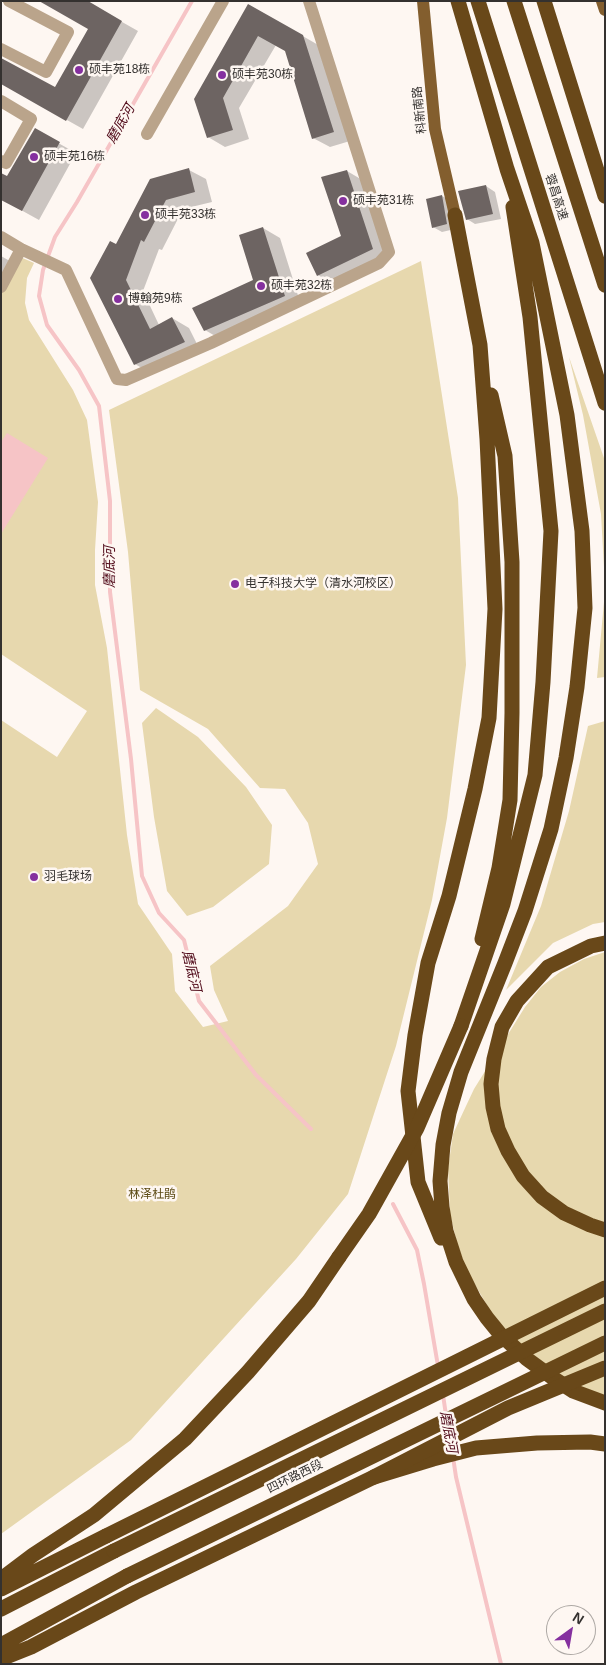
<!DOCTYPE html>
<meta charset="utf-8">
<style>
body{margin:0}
#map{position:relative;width:606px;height:1665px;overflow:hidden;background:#fef7f2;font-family:Helvetica,sans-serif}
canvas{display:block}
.frame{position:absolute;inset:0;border:2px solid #34312f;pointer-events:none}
.north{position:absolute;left:546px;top:1605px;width:50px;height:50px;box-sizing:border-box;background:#fef7f2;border:1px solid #ada8a4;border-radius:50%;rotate:32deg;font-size:14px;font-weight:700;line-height:20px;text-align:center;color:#34312f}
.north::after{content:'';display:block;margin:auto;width:18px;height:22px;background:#85309f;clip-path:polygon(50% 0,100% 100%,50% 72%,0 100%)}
</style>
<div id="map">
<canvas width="606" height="1665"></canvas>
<div class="frame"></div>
<div class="north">N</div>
</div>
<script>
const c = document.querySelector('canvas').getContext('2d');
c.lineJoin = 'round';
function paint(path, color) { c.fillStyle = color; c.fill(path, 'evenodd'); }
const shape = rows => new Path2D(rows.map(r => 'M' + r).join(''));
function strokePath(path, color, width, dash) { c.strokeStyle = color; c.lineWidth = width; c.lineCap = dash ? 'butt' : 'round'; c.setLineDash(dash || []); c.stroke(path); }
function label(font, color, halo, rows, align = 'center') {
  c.font = font + ' Helvetica,"Noto Sans SC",sans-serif'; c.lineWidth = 5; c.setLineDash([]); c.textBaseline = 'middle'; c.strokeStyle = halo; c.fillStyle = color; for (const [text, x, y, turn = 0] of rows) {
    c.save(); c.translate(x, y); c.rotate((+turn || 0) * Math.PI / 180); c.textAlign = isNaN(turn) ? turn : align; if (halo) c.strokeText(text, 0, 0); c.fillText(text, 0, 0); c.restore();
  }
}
paint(shape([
 [18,256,34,263,27,278,25,303,29,320,73,390,87,420,98,502,95,550,95,585,107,648,127,835,138,904,172,954,175,991,203,1027,228,1021,214,990,210,966,288,906,318,864,308,823,285,789,260,788,208,729,140,690,128,552,109,410,421,261,458,498,466,665,447,818,432,900,396,1046,348,1194,296,1259,131,1440,1,1534,1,720,57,757,87,711,1,654,1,287],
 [569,357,605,461,605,585,601,514,583,415],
 [605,591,605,677,597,678],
 [156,708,198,737,246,787,272,825,269,864,213,907,187,916,167,891,154,817,142,723],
 [605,721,605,922,593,924,553,943,506,990,541,906,569,811,588,726],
 [605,952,605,1395,593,1392,566,1380,514,1340,492,1314,466,1269,457,1243,450,1214,448,1169,453,1134,466,1106,474,1089,525,1007,541,987,560,972,584,959]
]), '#e7d8ae');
paint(shape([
 [7,433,48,458,1,534,1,442]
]), '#f6c4c6');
paint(shape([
 [85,1,138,31,83,129,1,83,56,89,90,28],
 [249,5,320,46,350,141,330,147,313,138,286,50,276,45,239,108,249,139,225,147,208,137],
 [35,130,76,153,39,220,1,199,7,177],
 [189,170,206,179,212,202,183,209,162,250,159,249,143,291,159,325,172,318,189,328,201,352,152,374,135,364,117,245],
 [347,171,364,181,389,259,335,285,318,275,308,254,342,237],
 [486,186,495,192,501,219,475,224,467,219],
 [442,196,451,201,455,229,442,232,433,227],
 [263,228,280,238,301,305,222,340,205,330,254,281],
 [1,256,15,264,1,288]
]), '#0003');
strokePath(shape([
 [192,1,77,202,55,237,43,270,39,296,47,325,79,370,99,406,110,501,110,592,131,759,142,876,159,913,184,940,199,1001,256,1075,311,1129],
 [393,1204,417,1250,424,1284,438,1366],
 [443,1395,446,1415],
 [453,1457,456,1477,501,1664]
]), '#f6c4c6', 4);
paint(shape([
 [39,1,88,1,122,21,66,121,1,84,1,58,55,87,88,29],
 [248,4,303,35,334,132,312,139,285,51,258,36,223,98,233,130,207,138,194,99],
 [35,128,60,142,22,211,1,200,1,173,7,176],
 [189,168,195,192,166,200,144,242,141,240,126,280,150,329,172,317,185,342,134,365,90,278,110,241,116,244,150,179],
 [347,170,373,249,317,276,306,253,341,236,321,177],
 [486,185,493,214,466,220,458,191],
 [442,195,447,224,432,228,426,199],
 [263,227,285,296,204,331,192,308,253,280,239,235]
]), '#6d6462');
strokePath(shape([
 [1,49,46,72,68,32,9,1],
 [1,101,31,119,6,163,1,161],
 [147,134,223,1],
 [1,237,21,249,66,270,117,379,126,380,211,343,379,263,389,252,309,1],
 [1,287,21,249]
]), '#baa48b', 12);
strokePath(shape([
 [423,1,435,129,455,215],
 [602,1,605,10]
]), '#835e2e', 12);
strokePath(shape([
 [458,1,507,169,532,243,567,415,582,531,585,608,577,687,566,758,551,829,525,911,505,963,461,1072,449,1113,443,1145,440,1181,442,1207,446,1231,456,1262,474,1299,487,1318,500,1334,527,1359,553,1378,573,1391,605,1403],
 [478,1,605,403],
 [514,1,605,285],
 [544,1,605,196],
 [482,939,499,868,510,800,512,713,512,562,505,456,491,395],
 [605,943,591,946,548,967,517,1001,502,1027,494,1059,491,1084,493,1107,498,1129,508,1151,523,1176,542,1197,564,1213,590,1225,605,1230],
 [461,1026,503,904,535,775,543,682,551,531,530,317,513,207],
 [441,1238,418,1182,408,1091,415,1035,428,963,449,896,475,789,489,718,495,609,487,439,480,345,455,215],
 [1,1579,33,1555,94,1515,185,1439,248,1372,309,1301,339,1257],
 [1,1589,106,1536],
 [1,1609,114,1551],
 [1,1645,127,1576],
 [1,1659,31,1647,136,1592,374,1477,433,1459,476,1448,537,1443,590,1442,605,1444]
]), '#694819', 15);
strokePath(shape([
 [339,1257,369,1214,417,1128,461,1026],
 [374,1477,508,1408,605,1368],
 [106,1536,605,1288],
 [114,1551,605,1311],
 [127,1576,605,1343]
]), '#694819', 15);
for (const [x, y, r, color] of [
 [79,70,5,"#85309f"],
 [222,75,5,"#85309f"],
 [34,157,5,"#85309f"],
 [343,201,5,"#85309f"],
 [145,215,5,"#85309f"],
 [261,286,5,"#85309f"],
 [118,299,5,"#85309f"],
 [235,584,5,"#85309f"],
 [34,877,5,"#85309f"]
]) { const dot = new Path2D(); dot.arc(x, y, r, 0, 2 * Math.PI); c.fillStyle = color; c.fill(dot); strokePath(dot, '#fef7f2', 2); }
label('12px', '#34312f', '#fef7f2', [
 ["硕丰苑18栋",89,70],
 ["硕丰苑30栋",232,75],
 ["硕丰苑16栋",44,157],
 ["硕丰苑31栋",353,201],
 ["硕丰苑33栋",155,215],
 ["硕丰苑32栋",271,286],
 ["博翰苑9栋",128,299],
 ["电子科技大学（清水河校区）",245,584],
 ["羽毛球场",44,877]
], 'left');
label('12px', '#34312f', '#fef7f2', [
 ["科新南路",420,110,-96],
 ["蓉昌高速",556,197,72],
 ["四环路西段",295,1477,-26]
]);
label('12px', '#5c4a13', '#fef7f2', [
 ["林泽杜鹃",152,1195]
]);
label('italic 14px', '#520c1b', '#fef7f2', [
 ["磨底河",121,124,-60],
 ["磨底河",110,567,-90],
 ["磨底河",191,971,77],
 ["磨底河",448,1432,80]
]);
</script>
